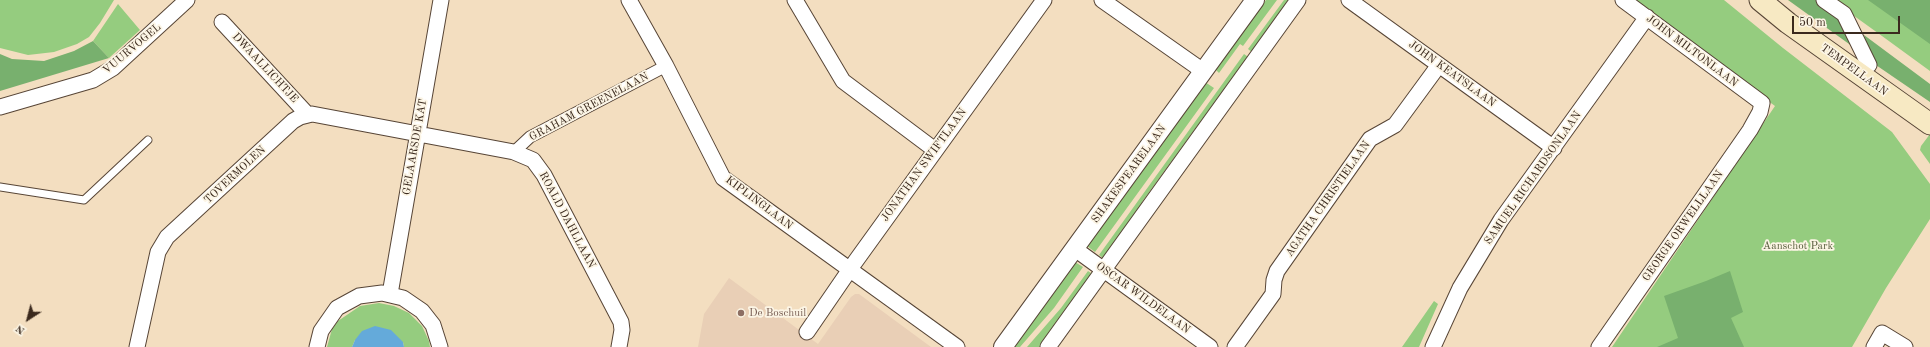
<!DOCTYPE html>
<style>
body{margin:0}
#map{position:relative;width:1930px;height:347px;overflow:hidden;background:#f3dec0;font-family:"Old Standard TT",serif}
canvas{display:block}
.north{position:absolute;left:8px;top:299px;width:40px;height:40px;-webkit-text-stroke:3px #fcf5e5;paint-order:stroke;rotate:216deg;font-size:11px;font-weight:700;line-height:16px;text-align:center;color:#3b2a1e}
.north::after{content:'';display:block;margin:auto;width:14px;height:18px;background:#3b2a1e;clip-path:polygon(50% 0,100% 100%,50% 72%,0 100%)}
.scale{position:absolute;left:1792px;top:16px;width:108px;height:18px;box-sizing:border-box;border:2px solid #3b2a1e;border-top:0;padding-left:5px;font-size:12px;line-height:14px;white-space:nowrap;color:#3b2a1e;-webkit-text-stroke:3px #fcf5e5;paint-order:stroke}
</style>
<div id="map">
<canvas width="1930" height="347"></canvas>
<div class="north">N</div>
<div class="scale">50 m</div>
</div>
<script>
const c = document.querySelector('canvas').getContext('2d');
c.lineJoin = 'round';
function paint(path, color) { c.fillStyle = color; c.fill(path, 'evenodd'); }
const shape = rows => new Path2D(rows.map(r => 'M' + r).join(''));
function strokePath(path, color, width, dash) { c.strokeStyle = color; c.lineWidth = width; c.lineCap = dash ? 'butt' : 'round'; c.setLineDash(dash || []); c.stroke(path); }
function label(font, color, halo, rows, align = 'center') {
  c.font = font + ' "Old Standard TT",serif'; c.lineWidth = 3.5; c.setLineDash([]); c.textBaseline = 'middle'; c.strokeStyle = halo; c.fillStyle = color; for (const [text, x, y, turn = 0] of rows) {
    c.save(); c.translate(x, y); c.rotate((+turn || 0) * Math.PI / 180); c.textAlign = isNaN(turn) ? turn : align; if (halo) c.strokeText(text, 0, 0); c.fillText(text, 0, 0); c.restore();
  }
}
paint(shape([
 [729,278,818,344,851,297,855,294,859,294,931,347,698,347,704,314]
]), '#e9cfb6');
paint(shape([
 [0,0,114,0,100,23,89,37,77,44,54,52,28,55,0,48],
 [1266,0,1277,0,1243,46,1240,44,1219,73,1215,69],
 [1284,0,1293,0,1254,54,1248,49],
 [1630,0,1724,0,1783,48,1892,132,1930,184,1930,219,1886,288,1852,347,1612,347,1775,106],
 [1832,0,1930,0,1930,71,1882,36],
 [118,4,140,30,109,58,93,41],
 [1244,54,1251,59,1243,63,1142,202,1142,209,1104,259,1099,255],
 [1205,82,1214,88,1095,252,1087,246],
 [1930,134,1930,164,1920,150,1921,146],
 [1075,262,1083,267,1054,308,1020,347,1013,347],
 [1088,271,1091,273,1090,280,1042,347,1027,347,1061,308],
 [1434,301,1438,304,1419,347,1402,347],
 [379,303,394,306,409,313,422,326,429,341,430,347,404,347,403,342,355,340,352,347,327,347,332,329,338,321,360,306]
]), '#95cc7f');
paint(shape([
 [1788,0,1818,0,1839,15,1856,49],
 [1868,0,1930,0,1930,44],
 [1864,35,1930,84,1930,102,1873,63],
 [93,41,109,58,0,91,0,54,12,59,44,61,74,51],
 [1730,271,1743,312,1731,318,1744,347,1657,347,1678,338,1664,296,1706,281]
]), '#78b06e');
paint(shape([
 [375,326,391,330,403,342,404,347,352,347,355,340,362,331]
]), '#64aada');
const service = shape([
 [0,187,84,200,148,140]
]);
const pedestrian = shape([
 [514,152,530,137,666,66]
]);
const minor = shape([
 [629,0,666,66,723,178,957,347],
 [795,0,843,81,935,150],
 [1102,0,1203,71],
 [1349,0,1554,148],
 [1824,0,1844,14,1869,65],
 [222,22,308,115],
 [0,107,93,80,113,68,187,0],
 [1075,249,1210,347],
 [390,294,441,0],
 [807,332,855,262,1044,0],
 [137,347,158,252,167,237,293,121,300,117,312,114,514,152,533,160,544,175,621,322,622,330,619,347],
 [317,347,321,331,337,308,359,296,382,293,403,298,422,311,433,325,440,347],
 [1048,347,1298,0],
 [1235,347,1273,294,1274,280,1277,271,1370,139,1395,125,1439,65],
 [1433,347,1460,288,1501,220,1647,17],
 [1599,347,1750,130,1760,112,1762,103,1623,0],
 [1874,347,1882,333,1905,347]
]);
const tertiary = shape([
 [1003,347,1255,0]
]);
const secondary = shape([
 [1760,0,1788,23,1930,124]
]);
strokePath(service, '#574536', 9);
strokePath(pedestrian, '#574536', 13);
strokePath(minor, '#574536', 17);
strokePath(tertiary, '#574536', 20);
strokePath(secondary, '#574536', 23);
strokePath(service, '#fff', 7);
strokePath(pedestrian, '#fff', 11);
strokePath(minor, '#fff', 15);
strokePath(tertiary, '#fff', 18);
strokePath(secondary, '#f7e9c3', 21);
for (const [x, y, r, color] of [
 [741,313,4,"#8d6e63"]
]) { const dot = new Path2D(); dot.arc(x, y, r, 0, 2 * Math.PI); c.fillStyle = color; c.fill(dot); strokePath(dot, '#fcf5e5', 1.5); }
label('11px', '#3b2a1e', '#fcf5e5', [
 ["VUURVOGEL",132,49,-40],
 ["JOHN MILTONLAAN",1692,51,37],
 ["DWAALLICHTJE",265,68,47],
 ["TEMPELLAAN",1854,70,36],
 ["JOHN KEATSLAAN",1452,74,36],
 ["GRAHAM GREENELAAN",589,107,-28],
 ["GELAARSDE KAT",415,147,-80],
 ["JONATHAN SWIFTLAAN",924,165,-54],
 ["SHAKESPEARELAAN",1129,174,-54],
 ["TOVERMOLEN",235,175,-43],
 ["SAMUEL RICHARDSONLAAN",1533,178,-55],
 ["AGATHA CHRISTIELAAN",1328,199,-55],
 ["KIPLINGLAAN",759,203,37],
 ["ROALD DAHLLAAN",567,220,62],
 ["GEORGE ORWELLLAAN",1683,226,-55],
 ["OSCAR WILDELAAN",1143,298,36]
]);
label('11px', '#565b3b', '#fcf5e5', [
 ["Aanschot Park",1798,246]
]);
label('11px', '#785e54', '#fcf5e5', [
 ["De Boschuil",749,313]
], 'left');
</script>
